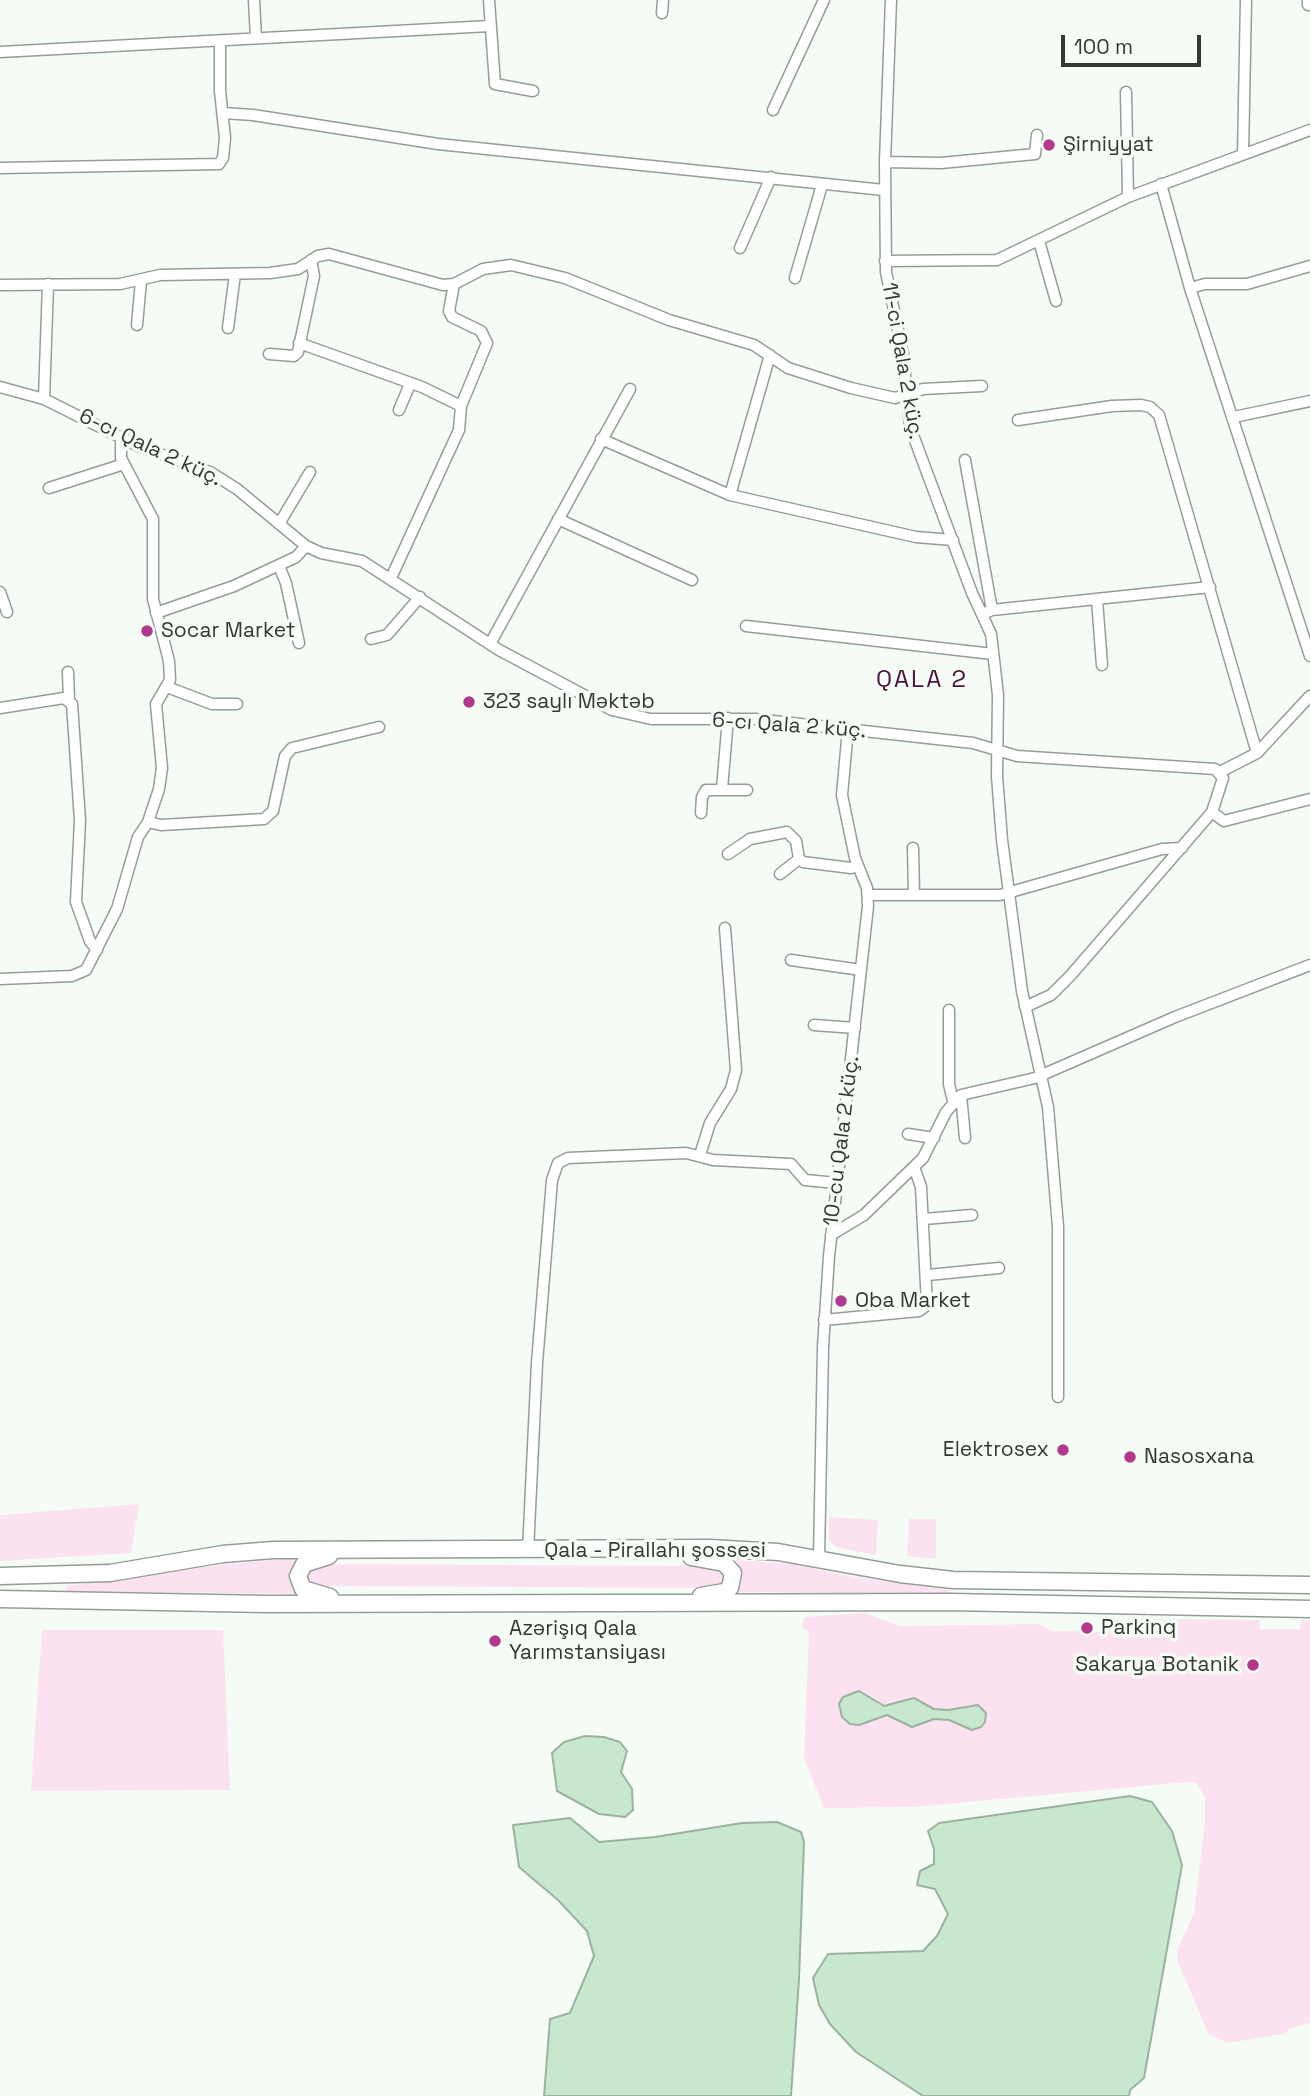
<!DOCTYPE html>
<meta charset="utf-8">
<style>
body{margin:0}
#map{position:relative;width:1310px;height:2096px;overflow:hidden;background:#f5fcf6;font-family:"Space Grotesk",sans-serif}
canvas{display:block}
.scale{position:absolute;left:1061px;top:35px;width:140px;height:32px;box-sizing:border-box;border:4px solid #353735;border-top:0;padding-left:9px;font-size:21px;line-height:24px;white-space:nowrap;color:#353735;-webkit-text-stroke:5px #f5fcf6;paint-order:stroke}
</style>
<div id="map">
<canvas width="1310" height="2096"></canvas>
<div class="scale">100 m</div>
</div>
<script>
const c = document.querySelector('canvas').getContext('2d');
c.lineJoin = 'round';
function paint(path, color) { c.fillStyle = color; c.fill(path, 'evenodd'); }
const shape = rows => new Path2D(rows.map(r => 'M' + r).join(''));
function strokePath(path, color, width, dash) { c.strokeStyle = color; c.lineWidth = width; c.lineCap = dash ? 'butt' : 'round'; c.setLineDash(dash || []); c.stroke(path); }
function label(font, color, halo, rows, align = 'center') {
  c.font = font + ' "Space Grotesk",sans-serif'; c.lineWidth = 7; c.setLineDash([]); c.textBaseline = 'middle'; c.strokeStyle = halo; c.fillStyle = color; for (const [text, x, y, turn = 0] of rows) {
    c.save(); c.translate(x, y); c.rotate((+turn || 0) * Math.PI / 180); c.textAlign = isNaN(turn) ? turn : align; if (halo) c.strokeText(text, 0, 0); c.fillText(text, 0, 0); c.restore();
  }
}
paint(shape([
 [139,1504,131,1553,0,1561,0,1515],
 [829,1517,878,1520,876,1555,836,1547,829,1540],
 [909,1519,936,1519,936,1559,907,1556],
 [298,1558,290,1575,298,1594,67,1591,67,1586,228,1564],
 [736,1560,792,1564,855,1577,949,1590,950,1594,737,1592,742,1575],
 [321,1564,714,1566,725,1572,725,1580,724,1583,712,1588,317,1586,311,1583,309,1574,310,1570],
 [865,1613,900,1626,1038,1624,1053,1631,1129,1632,1130,1619,1259,1620,1260,1629,1300,1629,1301,1620,1310,1620,1310,2023,1291,2028,1283,2034,1228,2043,1209,2035,1177,1960,1178,1948,1194,1913,1205,1821,1205,1797,1198,1784,1189,1782,914,1807,824,1808,804,1758,809,1632,802,1627,804,1617],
 [42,1630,223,1630,230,1790,31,1791]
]), '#fce2f1');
const water = shape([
 [859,1691,884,1706,914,1698,934,1709,948,1710,978,1705,986,1713,985,1722,981,1727,972,1730,949,1720,934,1719,912,1727,887,1715,859,1725,850,1724,842,1717,839,1704,843,1697,859,1691],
 [585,1736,604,1737,620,1742,627,1751,621,1772,632,1789,633,1810,625,1817,599,1814,557,1791,552,1753,564,1742,585,1736],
 [1130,1796,1152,1802,1172,1831,1182,1865,1144,2078,1130,2090,1129,2096,923,2096,856,2052,830,2024,819,2005,813,1978,828,1954,923,1951,937,1936,948,1914,935,1889,917,1885,920,1871,934,1864,934,1849,928,1831,939,1823,1130,1796],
 [570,1818,599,1842,655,1837,742,1823,777,1822,801,1832,804,1842,799,1979,791,2096,544,2096,550,2019,570,2013,594,1956,587,1931,558,1900,519,1867,513,1825,570,1818]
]);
paint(water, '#c8e7cf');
strokePath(water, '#9cb2a1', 2);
const minor = shape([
 [254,0,256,38],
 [489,0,495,84,533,91],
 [891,0,885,162,886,272,903,354,910,427,972,593,991,634,998,695,997,776,1002,840,1022,991,1048,1107,1058,1227,1058,1397],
 [1308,5,1308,0],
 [662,13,663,0],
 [0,52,490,26],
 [1126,92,1128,197],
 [773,110,824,0],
 [223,113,253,115,438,144,884,190],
 [1243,154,1246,0],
 [885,162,941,163,1035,154,1037,135],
 [0,168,219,164,223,158,225,138,220,91,220,41],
 [1161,184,1190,288,1310,656],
 [1039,241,1056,301],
 [740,248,771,177],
 [885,261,997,260,1128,197,1310,130],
 [795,278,822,185],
 [0,285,120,284,160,275,270,273,298,269,318,256,329,254,443,285,454,284,483,269,511,265,565,278,669,320,754,345,788,368,851,388,895,398,923,389,982,386],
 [1190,288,1205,284,1247,284,1310,266],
 [137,325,141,281],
 [228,328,235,274],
 [299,343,422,387,461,406],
 [269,354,294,356,298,352,314,276,311,260],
 [0,387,44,399,138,446,210,472,237,489,306,546,321,553,362,561,499,650,612,710,651,719,755,719,973,743,1017,756,1215,769,1223,778,1212,812,1224,821,1310,799],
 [44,399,48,284],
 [399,410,410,384],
 [1234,417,1310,401],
 [1018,420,1112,406,1141,405,1150,407,1159,415,1257,753],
 [601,439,730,495,916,537,953,540],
 [965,460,992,610,987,612],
 [49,488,124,464],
 [730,495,770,355],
 [558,519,692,580],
 [279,524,310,472],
 [279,566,286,583,299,643],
 [391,578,459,430,461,406,487,343,481,331,452,317,449,311,454,284],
 [0,592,7,612],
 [1097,600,1102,665],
 [992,610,1210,587],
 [156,613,234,586,296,557,306,546],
 [746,626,993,654],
 [371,639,387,635,420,597],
 [490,644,630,389],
 [68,672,69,700],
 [167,687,212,704,237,704],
 [0,708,64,698,72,704,80,820,76,902,90,941,97,950],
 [1220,772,1257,753,1310,696],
 [722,789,728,718],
 [701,813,702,797,706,790,747,790],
 [148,822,161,825,264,819,273,811,285,756,292,748,379,727],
 [913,848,914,895],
 [728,854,750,839,787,832,796,841,799,859,803,862,851,868,857,866],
 [780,874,799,859],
 [868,895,1000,895,1162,849,1182,848],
 [791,960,861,970],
 [0,979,72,976,86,970,117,909,138,837,148,822,159,789,162,768,156,704,170,680,169,661,153,599,153,519,121,458,121,439],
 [1025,1007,1051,995,1071,975,1212,812],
 [949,1010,949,1084,953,1101],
 [814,1025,855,1028],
 [961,1095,965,1138],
 [908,1134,934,1138],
 [700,1155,710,1123,731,1089,736,1070,725,928],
 [924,1219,972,1215],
 [831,1235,864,1215,923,1158,946,1112,961,1095,1035,1078,1175,1017,1310,965],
 [928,1275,999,1268],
 [824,1320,919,1311,927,1305,921,1187,914,1167],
 [528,1551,537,1363,552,1180,558,1163,568,1158,686,1153,713,1160,791,1164,805,1180,837,1183],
 [819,1558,823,1347,829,1256,868,906,867,888,855,858,842,795,848,729]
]);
const primary = shape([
 [329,1556,304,1564,298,1576,303,1589,330,1597],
 [691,1557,724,1563,733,1573,730,1588,724,1592,701,1596],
 [0,1576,110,1573,223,1554,273,1550,710,1548,778,1552,900,1574,953,1580,1310,1585],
 [0,1599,267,1604,950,1602,1310,1609]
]);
strokePath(minor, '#969d98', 13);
strokePath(primary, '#969d98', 19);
strokePath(minor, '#fff', 10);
strokePath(primary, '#fff', 16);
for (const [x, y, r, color] of [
 [1049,145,7,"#b0388d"],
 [147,631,7,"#b0388d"],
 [469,702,7,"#b0388d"],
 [841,1301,7,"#b0388d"],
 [1063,1450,7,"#b0388d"],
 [1130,1457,7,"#b0388d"],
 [1087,1628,7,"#b0388d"],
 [495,1641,7,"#b0388d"],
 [1253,1665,7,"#b0388d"]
]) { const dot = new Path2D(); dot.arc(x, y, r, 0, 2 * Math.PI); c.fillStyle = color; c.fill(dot); strokePath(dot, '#f5fcf6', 2.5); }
label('21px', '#353735', '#f5fcf6', [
 ["Şirniyyat",1063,145],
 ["Socar Market",161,631],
 ["323 saylı Məktəb",483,702],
 ["Oba Market",855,1301],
 ["Elektrosex",1049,1450,"right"],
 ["Nasosxana",1144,1457],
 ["Parkinq",1101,1628],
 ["Azərişıq Qala",509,1629],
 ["Yarımstansiyası",509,1653],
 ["Sakarya Botanik",1239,1665,"right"]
], 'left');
label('21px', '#353735', '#f5fcf6', [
 ["11-ci Qala 2 küç.",902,361,80],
 ["6-cı Qala 2 küç.",150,448,25],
 ["6-cı Qala 2 küç.",789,726,4],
 ["10-cu Qala 2 küç.",842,1141,-83],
 ["Qala - Pirallahı şossesi",655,1551]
]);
c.letterSpacing = '2px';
label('24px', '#4a113a', '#f5fcf6', [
 ["QALA 2",922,680]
]);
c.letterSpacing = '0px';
</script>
